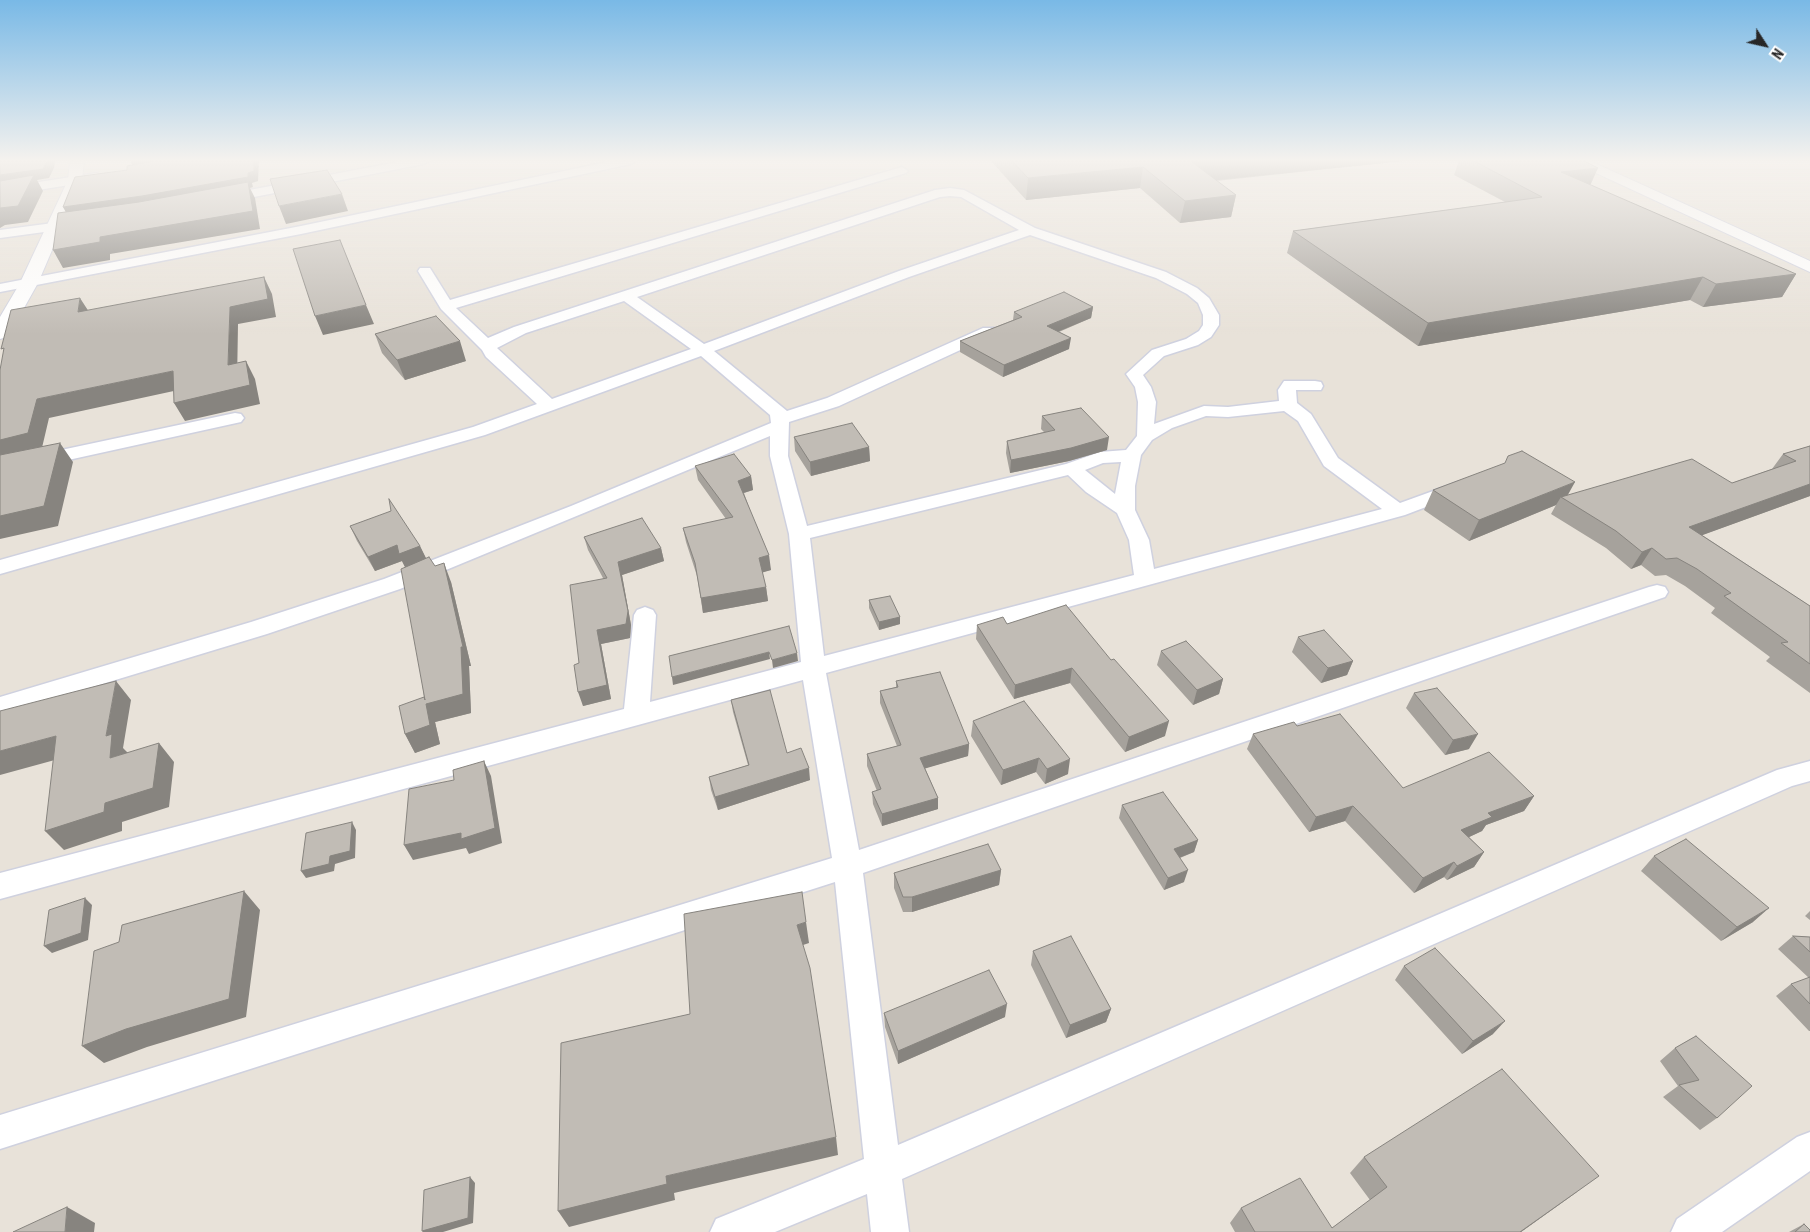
<!DOCTYPE html>
<style>
body{margin:0}
#map{position:relative;width:1810px;height:1232px;overflow:hidden;background:#e8e2d9;font-family:"Roboto Condensed",sans-serif}
canvas{display:block}
.north{position:absolute;left:1740px;top:20px;width:50px;height:50px;-webkit-text-stroke:4px #fff;paint-order:stroke;rotate:125deg;font-size:14px;font-weight:700;line-height:20px;text-align:center;color:#272727}
.north::after{content:'';display:block;margin:auto;width:18px;height:22px;background:#272727;clip-path:polygon(50% 0,100% 100%,50% 72%,0 100%)}
</style>
<div id="map">
<canvas width="1810" height="1232"></canvas>
<div class="north">N</div>
</div>
<script>
const c = document.querySelector('canvas').getContext('2d');
c.lineJoin = 'round';
const shape = rows => new Path2D(rows.map(r => 'M' + r).join(''));
function strokePath(path, color, width, dash) { c.strokeStyle = color; c.lineWidth = width; c.lineCap = dash ? 'butt' : 'round'; c.setLineDash(dash || []); c.stroke(path); }
function paint(path, color) { c.fillStyle = color; c.fill(path, 'evenodd'); }
const street = shape([
 [403,161,429,161,424,164,223,203,217,199,223,195,403,161],
 [612,161,636,161,631,164,301,234,0,292,0,284,301,226,612,161],
 [902,167,908,171,906,173,456,308,488,338,514,327,935,190,950,188,964,190,1035,228,1166,272,1197,288,1209,298,1219,315,1219,325,1211,337,1198,345,1164,356,1143,375,1151,387,1156,402,1154,424,1204,406,1228,407,1279,401,1278,390,1284,381,1315,381,1321,382,1323,386,1321,390,1296,390,1297,403,1311,414,1338,458,1400,503,1458,482,1465,484,1468,488,1465,492,1405,515,826,673,859,850,1649,587,1657,585,1665,587,1668,592,1665,597,863,873,898,1145,1777,770,1810,761,1810,781,1792,786,902,1179,909,1232,871,1232,867,1194,775,1232,710,1232,716,1219,864,1159,835,882,0,1149,0,1115,832,858,803,680,0,899,0,873,624,709,634,615,637,610,645,607,653,610,656,615,650,702,801,662,789,534,770,456,770,436,400,589,267,634,0,715,0,697,251,622,384,579,571,506,771,423,770,415,701,356,485,435,0,574,0,560,473,427,537,404,486,357,482,350,441,309,418,271,420,268,430,268,450,300,902,167],
 [950,196,961,197,1019,230,899,271,704,344,637,297,940,197,950,196],
 [1030,235,1156,278,1187,294,1198,303,1203,315,1203,325,1199,331,1186,339,1152,350,1126,374,1135,387,1138,402,1137,436,1126,450,1100,452,1066,464,807,526,788,456,789,422,839,406,995,334,997,331,995,328,983,328,827,398,787,411,714,351,909,277,1030,235],
 [624,301,691,349,552,399,497,348,526,333,624,301],
 [1284,411,1298,421,1324,466,1382,509,1154,569,1149,540,1135,510,1135,486,1141,455,1152,440,1172,428,1206,416,1228,417,1284,411],
 [1121,462,1115,494,1085,470,1103,463,1121,462],
 [1068,475,1086,492,1117,513,1129,540,1134,575,824,656,810,538,1068,475],
 [97,173,103,177,101,180,0,196,0,188,97,173],
 [76,220,83,224,81,227,0,238,0,230,76,220],
 [235,413,241,414,244,418,241,422,0,475,0,463,235,413],
 [1810,1132,1810,1171,1722,1232,1671,1232,1677,1219,1797,1137,1810,1132]
]);
const secondary = shape([
 [70,161,84,161,82,180,38,283,10,333,7,337,0,339,0,317,20,283,68,180,70,161],
 [1570,161,1590,161,1810,261,1810,272,1570,161]
]);
strokePath(street, '#cfd1df', 3);
strokePath(secondary, '#cfd1df', 2);
paint(street, '#fff');
paint(secondary, '#fff');
paint(shape([
 [991,161,1403,161,1216,181,1236,195,1231,217,1180,223,1140,188,1026,200],
 [1459,161,1584,161,1590,185,1796,274,1782,297,1703,307,1690,300,1418,346,1287,253,1293,231,1505,202,1454,175],
 [1093,307,1091,318,1059,332,1069,349,1003,377,960,352,960,341,1013,320,1014,312],
 [375,334,466,361,405,380,382,353],
 [1042,416,1107,450,1069,461,1010,473,1006,453,1007,441,1044,432,1041,429],
 [794,437,869,447,870,461,811,476,795,451],
 [1810,446,1810,496,1702,535,1810,606,1810,693,1766,661,1770,657,1711,613,1715,608,1685,586,1666,575,1655,576,1641,565,1631,569,1606,548,1551,514,1556,505,1469,541,1424,510,1433,490,1568,495,1732,483,1772,469,1783,454],
 [695,466,751,476,753,490,744,493,771,570,762,572,766,587,768,601,703,613,697,576,686,542,683,528,726,519,698,480],
 [350,526,420,546,426,559,451,582,471,666,469,666,471,713,435,722,440,744,415,753,405,734,424,697,405,567,402,561,375,571,357,541],
 [584,537,661,548,664,561,622,575,631,625,630,638,601,644,611,699,583,706,579,663,603,578,588,550],
 [869,600,900,617,900,624,879,630,869,608],
 [1007,624,1111,660,1165,736,1125,752,1070,683,1014,699,976,639,977,625],
 [1298,637,1353,661,1347,675,1321,683,1292,652],
 [1161,651,1223,679,1219,694,1193,705,1157,665],
 [896,681,969,744,968,756,925,768,938,798,938,809,882,826,873,804,872,792,877,791,867,766,867,754,897,746,880,703,880,691,896,687],
 [1414,693,1469,749,1445,755,1406,708],
 [731,700,787,753,810,780,718,810,711,790,709,777,748,765,733,712],
 [973,721,1068,774,1045,784,1036,772,1001,785,971,736],
 [1297,726,1403,788,1534,796,1524,811,1486,825,1482,831,1469,837,1484,852,1474,867,1447,880,1444,877,1414,893,1345,821,1309,832,1247,749,1253,734],
 [1122,805,1198,840,1194,852,1180,858,1184,882,1164,890,1119,818],
 [1654,856,1753,922,1721,941,1641,871],
 [1001,870,999,885,912,912,903,912,894,888,894,873],
 [1810,911,1810,920,1805,916],
 [1793,936,1810,937,1810,1031,1809,1031,1776,996,1791,984,1809,978,1778,949],
 [1033,951,1111,1009,1106,1022,1066,1038,1031,965],
 [1404,966,1493,1034,1462,1054,1395,980],
 [884,1013,1005,1017,898,1064,885,1027],
 [1696,1036,1717,1118,1700,1130,1663,1097,1678,1086,1660,1061,1675,1048],
 [1364,1157,1577,1192,1521,1232,1235,1232,1230,1223,1241,1208,1332,1228,1370,1200,1350,1173],
 [1804,1224,1810,1232,1789,1232]
]), '#a6a29c');
paint(shape([
 [47,161,55,161,54,168,49,178,37,180,43,191,28,222,5,225,0,228,0,168],
 [131,161,156,161,132,165],
 [254,161,259,161,258,181,252,183,253,187,250,188,255,198,260,229,110,254,110,260,63,268,53,250,100,237,69,218,63,207,248,173],
 [1200,161,1403,161,1188,183,1192,162],
 [1143,167,1140,188,1026,200,1028,178],
 [1598,168,1589,188,1561,172],
 [342,194,348,211,286,224,279,206],
 [1236,195,1231,217,1180,223,1185,201],
 [1796,274,1782,297,1703,307,1716,284],
 [264,277,272,294,276,317,238,324,237,383,228,365,230,307],
 [1703,277,1690,300,1418,346,1428,323],
 [80,298,91,315,78,312],
 [366,305,374,324,323,335,315,316],
 [1093,307,1091,318,1045,337,1047,326],
 [1071,338,1069,349,1003,377,1004,365],
 [460,341,466,361,405,380,397,360],
 [246,361,255,379,260,404,185,421,174,403],
 [173,371,183,389,49,418,41,452,0,463,0,440,37,399],
 [1109,437,1107,450,1069,461,1010,473,1011,460],
 [60,443,73,462,58,526,0,539,0,516],
 [869,447,870,461,811,476,810,462],
 [751,476,753,490,740,494,738,481],
 [1575,482,1565,500,1561,497,1556,505,1469,541,1479,520],
 [1810,484,1810,496,1678,544,1689,527],
 [397,545,420,546,427,560,406,569,402,561,375,571,368,557],
 [661,548,664,561,622,575,631,625,630,638,601,644,611,699,583,706,578,692,618,562],
 [1652,548,1641,565,1631,569,1642,552],
 [769,555,771,570,761,573,759,558],
 [444,563,451,582,471,666,469,666,471,713,435,722,440,744,415,753,405,734,426,704],
 [766,587,768,601,703,613,701,598],
 [900,617,900,624,879,630,879,622],
 [769,652,770,659,673,685,672,677],
 [797,653,798,661,773,668,772,660],
 [1353,661,1347,675,1321,683,1328,668],
 [1072,668,1070,683,1014,699,1015,685],
 [1223,679,1219,694,1193,705,1197,690],
 [116,681,131,700,123,748,128,753,110,758,106,736],
 [1169,721,1165,736,1125,752,1129,737],
 [1478,734,1469,749,1445,755,1453,740],
 [56,736,73,755,0,775,0,751],
 [159,743,174,762,169,807,122,822,122,831,64,850,45,831,105,803],
 [969,744,968,756,920,770,920,758],
 [1039,758,1036,772,1001,785,1003,770],
 [1070,759,1068,774,1045,784,1047,769],
 [484,761,491,776,502,843,469,854,466,848,413,860,404,845],
 [809,768,810,780,718,810,715,797],
 [1534,796,1524,811,1486,825,1482,831,1452,845,1461,830,1488,813],
 [938,798,938,809,882,826,882,814],
 [1353,806,1345,821,1309,832,1316,817],
 [352,822,356,830,355,858,335,864,334,871,306,878,301,871,330,856],
 [1198,840,1194,852,1171,861,1174,849],
 [1484,852,1474,867,1447,880,1457,866],
 [1454,862,1444,877,1414,893,1423,878],
 [1001,870,999,885,912,912,912,897],
 [1188,870,1184,882,1164,890,1168,878],
 [244,891,260,910,246,1017,147,1047,104,1063,82,1046],
 [85,898,92,905,88,940,52,953,44,946],
 [1769,908,1753,922,1721,941,1737,927],
 [806,922,809,943,800,946,797,925],
 [1007,1004,1005,1017,898,1064,898,1051],
 [1111,1009,1106,1022,1066,1038,1070,1025],
 [1505,1021,1493,1034,1462,1054,1473,1041],
 [836,1137,838,1155,674,1193,675,1200,569,1227,558,1211,666,1176],
 [1599,1176,1521,1232,1520,1232],
 [470,1177,475,1183,473,1223,443,1232,423,1232,422,1231],
 [67,1207,95,1223,94,1232,65,1232]
]), '#87847f');
const building = shape([
 [0,161,47,161,43,169,0,175,0,161],
 [155,161,254,161,254,171,248,173,248,177,142,196,63,207,75,177,127,170,127,166,155,161],
 [1012,161,1200,161,1192,162,1236,195,1185,201,1143,167,1028,178,1012,161],
 [1474,161,1584,161,1598,168,1561,172,1796,274,1716,284,1703,277,1428,323,1293,231,1542,197,1474,161],
 [327,170,342,194,279,206,270,179,327,170],
 [34,175,18,206,0,208,0,181,34,175],
 [248,182,253,211,100,237,100,242,53,250,58,213,139,202,248,182],
 [340,240,366,305,315,316,293,249,340,240],
 [264,277,268,299,230,307,228,365,246,361,250,385,174,403,173,371,37,399,28,433,0,440,0,370,4,348,1,349,11,310,80,298,78,312,264,277],
 [1064,292,1093,307,1047,326,1071,338,1004,365,960,341,1022,317,1014,312,1064,292],
 [436,316,460,341,397,360,375,334,436,316],
 [1081,408,1109,437,1071,448,1011,460,1007,441,1055,430,1042,416,1081,408],
 [852,423,869,447,810,462,794,437,852,423],
 [60,443,44,506,0,516,0,455,60,443],
 [1810,446,1810,484,1689,527,1810,606,1810,664,1781,643,1788,642,1724,596,1731,593,1697,569,1677,558,1666,559,1652,548,1642,552,1616,531,1561,497,1692,459,1732,483,1796,461,1783,454,1810,446],
 [1522,451,1575,482,1479,520,1433,490,1505,463,1508,456,1522,451],
 [734,454,751,476,738,481,769,555,759,558,766,587,701,598,695,563,683,528,733,517,695,466,734,454],
 [389,499,420,546,399,554,397,545,368,557,350,526,391,511,389,499],
 [642,518,661,548,618,562,628,611,626,624,597,630,607,685,578,692,574,665,579,663,570,585,607,578,584,537,642,518],
 [429,557,435,566,444,563,463,647,461,647,463,694,426,704,430,725,405,734,399,706,424,697,425,700,401,569,429,557],
 [890,596,900,617,879,622,869,600,890,596],
 [1066,605,1111,660,1114,659,1169,721,1129,737,1072,668,1015,685,977,625,1003,617,1007,624,1066,605],
 [789,626,797,653,772,660,769,652,672,677,669,656,789,626],
 [1324,630,1353,661,1328,668,1298,637,1324,630],
 [1186,641,1223,679,1197,690,1161,651,1186,641],
 [940,672,969,744,920,758,938,798,882,814,872,792,881,789,867,754,901,745,880,691,898,687,896,681,940,672],
 [116,681,106,736,112,734,110,758,159,743,153,788,105,803,104,812,45,831,56,736,0,751,0,711,116,681],
 [1437,688,1478,734,1453,740,1414,693,1437,688],
 [770,690,787,753,801,748,809,768,715,797,709,777,749,765,731,700,770,690],
 [1024,701,1070,759,1047,769,1039,758,1003,770,973,721,1024,701],
 [1340,714,1403,788,1489,752,1534,796,1488,813,1492,817,1461,830,1484,852,1457,866,1454,862,1423,878,1353,806,1316,817,1253,734,1294,722,1297,726,1340,714],
 [484,761,495,828,461,839,461,833,404,845,409,789,454,780,453,770,484,761],
 [1163,792,1198,840,1174,849,1188,870,1168,878,1122,805,1163,792],
 [352,822,350,851,330,856,329,864,301,871,306,833,352,822],
 [1686,839,1769,908,1737,927,1654,856,1686,839],
 [988,844,1001,870,912,897,903,897,894,873,988,844],
 [244,891,229,999,126,1029,82,1046,94,951,119,942,122,925,244,891],
 [802,892,806,922,797,925,810,968,836,1137,666,1176,667,1184,558,1211,561,1043,690,1014,684,914,802,892],
 [85,898,81,933,44,946,49,910,85,898],
 [1071,936,1111,1009,1070,1025,1033,951,1071,936],
 [1793,936,1810,937,1810,952,1793,936],
 [1435,948,1505,1021,1473,1041,1404,966,1435,948],
 [989,970,1007,1004,898,1051,884,1013,989,970],
 [1810,977,1810,1004,1791,984,1810,977],
 [1696,1036,1752,1086,1717,1118,1679,1085,1699,1080,1675,1048,1696,1036],
 [1502,1069,1599,1176,1520,1232,1255,1232,1241,1208,1300,1178,1332,1228,1387,1187,1364,1157,1502,1069],
 [470,1177,468,1218,422,1231,424,1190,470,1177],
 [67,1207,65,1232,13,1232,67,1207],
 [1804,1224,1810,1230,1810,1232,1795,1232,1804,1224]
]);
paint(building, '#c1bcb5');
strokePath(building, '#87847f', 1);
const sky = c.createLinearGradient(0, 0, 0, 334);
sky.addColorStop(0, '#79b9e6');
sky.addColorStop(0.48, '#f5f2ee');
sky.addColorStop(1, '#f5f2ee00');
c.fillStyle = sky;
c.fillRect(0, 0, 1810, 334);
</script>
